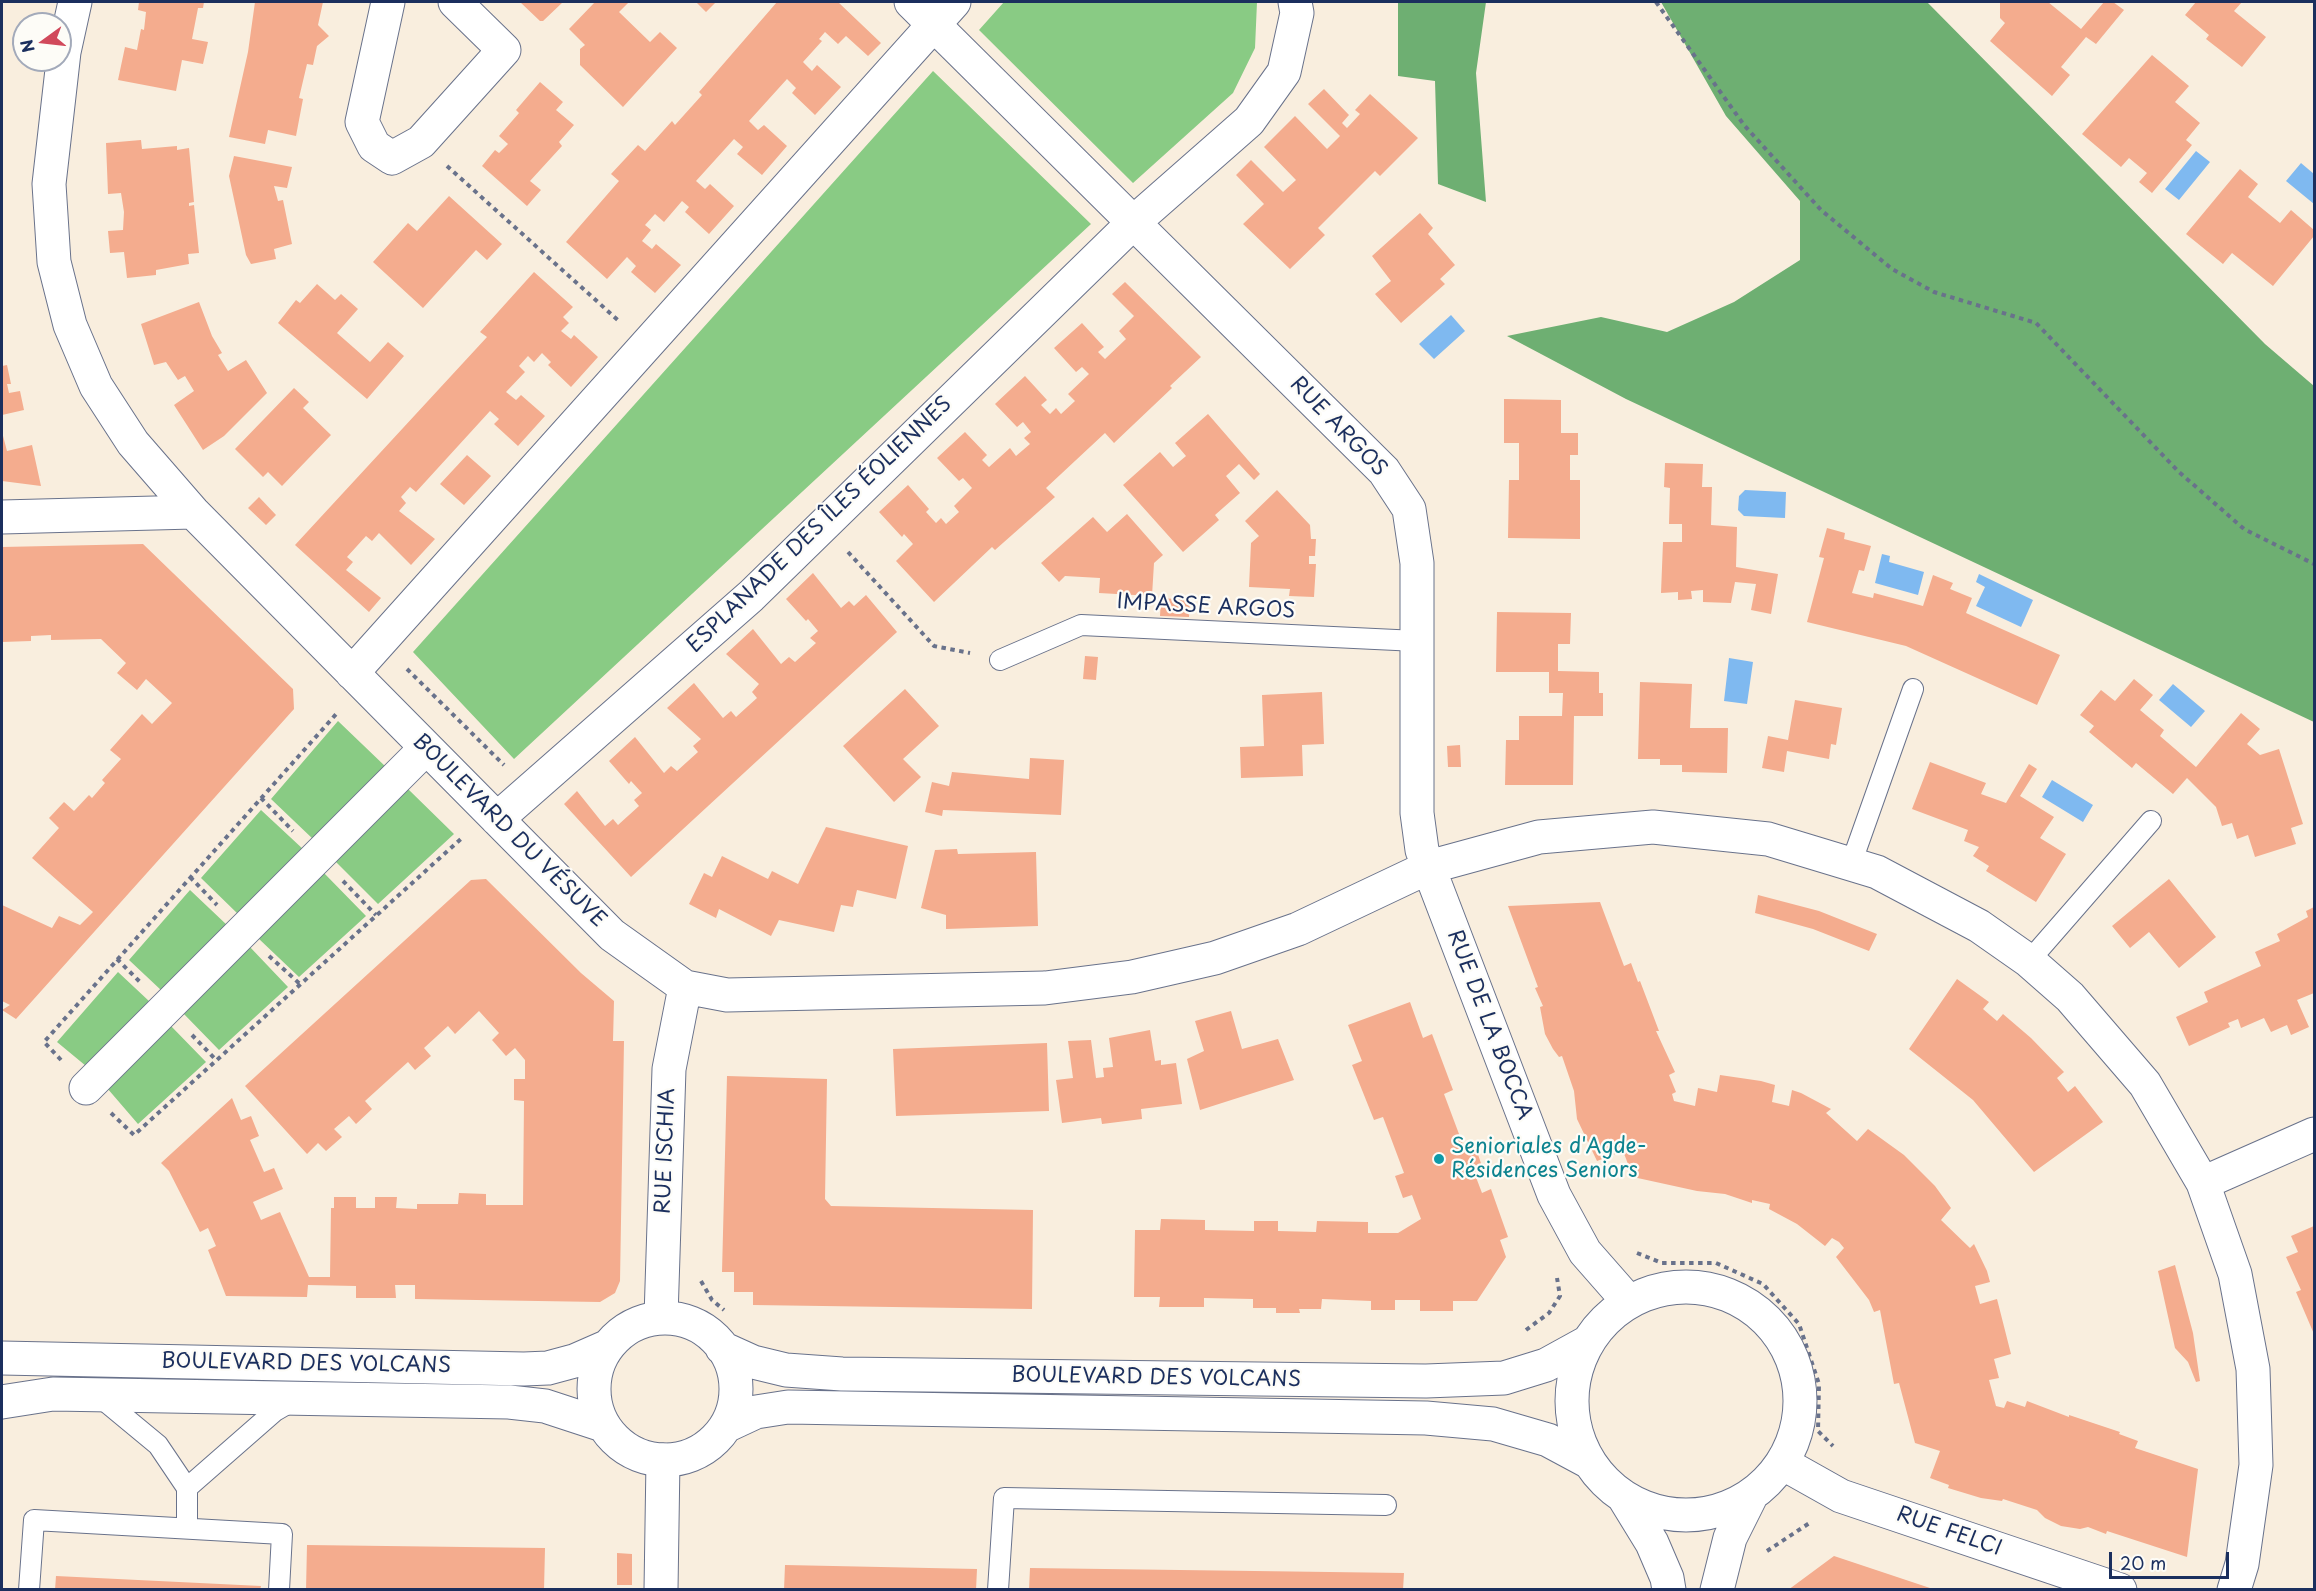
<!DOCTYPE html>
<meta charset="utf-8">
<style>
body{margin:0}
#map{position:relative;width:2316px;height:1591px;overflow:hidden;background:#f9eede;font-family:"Playpen Sans",sans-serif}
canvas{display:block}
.frame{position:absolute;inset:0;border:3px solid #1b2f5e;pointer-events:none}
.north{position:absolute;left:12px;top:12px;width:60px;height:60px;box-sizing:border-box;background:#fdfcf7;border:2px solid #a3aaba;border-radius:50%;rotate:255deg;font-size:16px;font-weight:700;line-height:24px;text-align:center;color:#1b2f5e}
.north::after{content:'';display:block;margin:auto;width:21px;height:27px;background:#d1495b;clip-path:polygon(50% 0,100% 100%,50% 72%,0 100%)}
.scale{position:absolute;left:2109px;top:1552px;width:120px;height:27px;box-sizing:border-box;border:3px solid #1b2f5e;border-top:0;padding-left:8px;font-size:18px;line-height:21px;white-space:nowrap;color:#1b2f5e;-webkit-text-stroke:4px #fdfcf7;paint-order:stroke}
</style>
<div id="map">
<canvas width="2316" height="1591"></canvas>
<div class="frame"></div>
<div class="north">N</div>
<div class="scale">20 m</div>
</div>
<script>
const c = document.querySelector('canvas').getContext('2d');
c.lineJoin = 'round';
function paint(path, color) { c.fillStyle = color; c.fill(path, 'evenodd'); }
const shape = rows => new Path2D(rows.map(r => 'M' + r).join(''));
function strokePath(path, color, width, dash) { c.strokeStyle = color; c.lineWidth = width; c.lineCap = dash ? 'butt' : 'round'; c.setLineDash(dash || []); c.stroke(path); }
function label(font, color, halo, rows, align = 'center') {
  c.font = font + ' "Playpen Sans",sans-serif'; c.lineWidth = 4.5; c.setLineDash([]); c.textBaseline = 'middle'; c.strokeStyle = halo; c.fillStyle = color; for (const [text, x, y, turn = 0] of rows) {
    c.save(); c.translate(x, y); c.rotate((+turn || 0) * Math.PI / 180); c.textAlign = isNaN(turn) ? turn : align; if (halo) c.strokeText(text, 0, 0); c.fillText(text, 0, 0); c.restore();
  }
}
paint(shape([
 [1004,2,1257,2,1255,48,1233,93,1133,183,979,30],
 [933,71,1091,224,514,759,413,652],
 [338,721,387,768,314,840,271,799],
 [408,789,454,834,378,904,335,861],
 [261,810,304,850,239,915,201,878],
 [323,872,366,916,299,977,258,938],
 [190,890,228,926,162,991,129,960],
 [249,946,288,987,219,1050,182,1012],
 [118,972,150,1002,86,1066,57,1042],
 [170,1025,206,1062,138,1124,107,1088]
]), '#89cb84');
paint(shape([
 [1398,2,1486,2,1476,73,1486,202,1438,184,1435,81,1398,76],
 [1661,2,1927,2,2265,344,2314,386,2314,722,1626,399,1507,336,1601,317,1667,332,1734,302,1800,260,1800,201,1726,116]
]), '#6eaf72');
paint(shape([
 [2196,151,2210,162,2179,200,2165,189],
 [2301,163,2314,174,2314,204,2286,181],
 [1451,315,1465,331,1434,359,1419,344],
 [1745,490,1786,492,1785,518,1744,516,1738,510,1739,496],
 [1882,554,1890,556,1889,562,1924,572,1918,595,1875,583],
 [1979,574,2033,600,2021,627,1976,606,1985,587,1976,582],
 [1729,658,1753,662,1747,704,1724,701],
 [2173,684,2205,711,2191,727,2159,700],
 [2052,780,2093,805,2083,822,2042,797]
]), '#7fb9f0');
paint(shape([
 [139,2,204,2,203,8,198,8,192,39,208,42,203,64,182,60,176,91,118,80,125,47,137,50,141,29,144,30,146,12,138,10],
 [255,2,323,2,318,25,329,36,317,46,313,65,307,64,299,98,303,99,296,136,268,130,265,144,229,137,248,52],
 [520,2,563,2,543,21,540,21],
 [595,2,629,2,619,12,650,42,660,32,677,48,623,107,580,65,580,49,585,45,569,29],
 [696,2,716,2,706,12],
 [777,2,838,2,881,43,868,56,846,36,838,44,825,32,819,39,822,41,803,62,812,71,817,65,841,87,815,115,792,93,796,88,787,79,749,121,758,130,764,125,787,146,762,175,737,154,743,147,734,139,696,181,705,189,710,184,734,206,709,234,685,212,689,207,682,201,664,222,655,214,645,225,651,230,642,241,652,249,656,244,681,265,655,293,631,272,636,266,627,257,607,279,566,242,619,181,611,174,638,145,645,151,672,121,675,125,702,95,699,92],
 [2000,2,2048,2,2081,29,2104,2,2113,2,2124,10,2096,44,2086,37,2061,67,2070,75,2052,96,1990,41,2005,23,2000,18],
 [2196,2,2242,2,2234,11,2266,37,2242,67,2206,39,2209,35,2185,15],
 [2152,55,2189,86,2175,102,2200,123,2186,140,2192,145,2152,193,2139,182,2147,173,2129,158,2121,167,2082,134],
 [540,82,563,102,556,110,574,125,559,142,562,146,530,181,541,190,527,206,482,166,495,150,499,153,508,144,499,136,519,113,516,110],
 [1324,89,1349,115,1342,123,1347,128,1360,114,1355,110,1370,94,1418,138,1380,176,1375,171,1318,228,1325,235,1290,269,1243,224,1264,204,1236,175,1251,160,1283,192,1296,180,1264,147,1295,116,1327,149,1340,136,1308,104],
 [141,140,142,149,177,146,177,150,189,148,194,202,189,203,189,206,194,205,199,253,188,254,189,264,156,270,156,275,127,278,124,252,110,253,108,231,123,230,124,212,121,193,108,194,106,143],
 [234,156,292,167,287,188,274,186,278,201,283,200,292,244,274,249,276,259,251,264,246,255,229,176],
 [2240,169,2258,184,2248,197,2280,223,2291,210,2314,230,2314,236,2273,286,2232,253,2223,264,2186,234],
 [449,196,502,244,487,260,476,250,423,308,373,262,408,223,417,231],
 [1420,213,1433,228,1428,234,1455,265,1440,279,1445,284,1401,323,1375,294,1391,281,1372,256],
 [534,272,573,307,563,317,569,323,561,331,571,339,574,335,598,357,571,387,548,365,551,362,542,353,534,362,528,356,519,366,525,372,506,392,516,400,521,395,545,416,518,446,494,424,499,419,490,411,416,492,410,487,401,497,406,503,399,511,435,539,411,565,379,533,372,541,366,536,347,557,353,562,346,570,381,598,369,612,295,545,487,337,480,332],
 [1125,282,1201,357,1170,386,1172,388,1114,443,1105,433,1046,488,1055,497,995,550,992,547,934,602,896,561,913,544,904,534,902,537,879,512,908,485,929,509,926,512,936,523,941,518,946,524,959,512,954,506,972,488,963,478,959,481,937,458,965,432,987,455,982,460,989,467,1010,448,1016,456,1030,444,1024,438,1031,432,1023,422,1017,427,995,404,1025,376,1047,400,1041,405,1050,414,1056,408,1061,414,1075,401,1068,394,1089,374,1082,367,1076,372,1054,348,1082,323,1104,347,1098,352,1105,359,1126,339,1119,331,1134,316,1112,294],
 [317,284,335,300,341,294,358,309,337,333,370,362,388,342,404,356,367,399,278,323,296,300,300,303],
 [199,302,212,336,222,353,218,355,228,371,246,360,267,393,224,436,203,450,174,405,194,391,185,376,178,380,166,362,154,365,141,324],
 [7,365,11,384,7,384,9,393,20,391,24,410,2,415,2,366],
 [294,388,309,402,303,408,331,435,282,486,268,472,263,477,235,449],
 [1504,399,1561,400,1561,433,1578,433,1578,455,1570,455,1570,480,1580,480,1580,539,1508,538,1509,480,1519,480,1519,443,1504,443],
 [1208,414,1260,474,1254,480,1239,464,1226,476,1240,493,1215,515,1219,520,1183,552,1123,485,1160,452,1173,467,1186,456,1175,443],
 [2,432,7,451,32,445,41,486,2,481],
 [467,455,491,476,464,505,440,484],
 [1665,463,1703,464,1702,487,1712,487,1711,525,1737,527,1736,567,1778,574,1771,614,1751,610,1756,584,1735,582,1731,603,1703,602,1703,590,1691,591,1692,599,1678,600,1678,592,1661,593,1663,542,1682,542,1682,524,1669,524,1670,488,1664,487],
 [1277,490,1310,525,1311,539,1316,539,1315,556,1309,556,1309,564,1316,564,1314,597,1289,596,1290,589,1249,587,1251,543,1259,536,1245,521],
 [259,497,276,515,266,525,248,508],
 [1127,514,1163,555,1154,563,1152,596,1099,593,1100,578,1065,576,1059,582,1041,563,1093,517,1107,532],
 [1827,528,1845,533,1844,539,1871,546,1864,571,1859,570,1852,593,1873,598,1874,593,1923,606,1933,575,1953,583,1950,589,1972,598,1966,613,2060,655,2037,705,1906,646,1807,622,1824,558,1819,557],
 [143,544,293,689,294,709,16,1019,2,1010,10,1005,2,1001,2,905,52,928,59,916,80,925,93,912,32,858,59,828,49,818,64,802,74,811,89,795,92,798,105,783,102,780,121,759,110,750,142,714,152,724,172,703,146,679,137,690,117,673,126,663,101,639,51,640,51,635,31,636,31,641,2,642,2,547],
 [813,573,841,608,849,601,854,606,866,595,897,632,631,877,564,804,577,791,605,826,613,819,618,825,639,806,634,800,642,793,631,781,629,784,609,761,635,737,664,773,671,766,677,771,698,752,693,746,701,739,667,708,694,683,723,718,731,711,736,717,757,698,752,692,759,684,726,654,753,629,781,664,789,657,795,662,805,653,816,643,810,638,818,631,808,619,806,621,786,599],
 [1161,598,1190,600,1189,617,1160,616],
 [1497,612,1571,613,1570,644,1558,644,1558,671,1599,672,1599,693,1603,693,1603,716,1574,716,1573,785,1505,785,1506,740,1519,740,1519,716,1562,716,1563,693,1549,693,1549,672,1496,672],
 [1085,656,1098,657,1096,680,1083,679],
 [2134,679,2153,695,2140,710,2164,730,2160,736,2196,767,2241,713,2260,729,2247,744,2260,755,2279,749,2303,824,2291,828,2296,844,2255,857,2248,835,2237,839,2232,823,2222,826,2216,807,2187,778,2173,794,2136,763,2132,768,2089,732,2094,726,2080,715,2101,690,2115,701],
 [1640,682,1692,684,1690,728,1728,728,1727,773,1682,772,1682,765,1660,765,1660,759,1638,759],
 [905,689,939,726,903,759,921,777,894,802,843,746],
 [1322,692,1324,744,1302,745,1303,776,1241,778,1240,747,1264,746,1262,695],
 [1795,700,1842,708,1836,745,1831,744,1829,759,1787,751,1784,772,1762,768,1768,736,1788,740],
 [1460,745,1461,767,1448,767,1447,746],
 [1030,758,1064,760,1061,815,943,810,942,816,925,812,932,782,949,786,952,772,1029,779],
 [1930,762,1986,783,1981,794,2006,803,2029,764,2037,769,2020,796,2054,817,2040,838,2066,854,2036,902,1986,871,1989,866,1973,856,1979,847,1964,841,1968,830,1912,809],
 [826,827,908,846,896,899,857,890,853,907,841,905,834,932,779,920,771,936,719,909,716,918,689,904,704,873,712,877,722,856,768,879,772,871,798,884],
 [957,849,958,854,1036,852,1038,926,946,929,946,915,921,908,935,850],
 [486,879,581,973,614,1001,613,1041,624,1041,620,1281,615,1293,600,1302,415,1299,415,1285,395,1285,396,1298,356,1298,356,1286,308,1285,307,1297,226,1296,208,1250,216,1246,208,1228,200,1232,169,1171,161,1163,232,1098,241,1120,251,1116,259,1136,250,1140,264,1172,274,1168,283,1189,253,1202,261,1220,280,1212,309,1277,330,1277,331,1208,334,1208,334,1197,356,1197,356,1208,375,1208,375,1197,397,1197,396,1208,417,1209,417,1204,458,1204,459,1193,486,1194,486,1205,523,1205,524,1101,514,1100,514,1079,525,1079,525,1060,515,1048,506,1056,492,1040,499,1033,479,1011,455,1034,448,1026,424,1048,431,1056,415,1070,408,1062,365,1101,372,1109,356,1124,349,1116,334,1129,342,1137,326,1151,318,1143,307,1154,245,1086,471,880],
 [2169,879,2216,937,2179,968,2149,932,2130,948,2112,926],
 [1758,895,1819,911,1877,934,1869,951,1813,929,1755,913],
 [1600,902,1624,966,1631,963,1638,982,1640,981,1659,1031,1656,1031,1675,1072,1669,1075,1676,1092,1672,1094,1674,1101,1695,1106,1698,1088,1717,1092,1720,1075,1761,1081,1775,1085,1772,1102,1789,1106,1792,1090,1801,1093,1831,1109,1826,1113,1857,1141,1868,1129,1904,1155,1935,1186,1951,1208,1941,1220,1970,1248,1974,1244,1987,1271,1990,1282,1975,1286,1980,1304,1997,1299,2011,1354,1994,1359,1999,1378,1989,1380,1996,1406,2004,1408,2007,1401,2025,1407,2027,1401,2069,1417,2069,1415,2120,1432,2119,1434,2138,1441,2135,1448,2198,1469,2187,1557,2107,1531,2106,1534,2088,1527,2080,1529,2061,1526,2045,1518,2037,1510,2003,1499,2002,1501,1981,1498,1948,1488,1949,1485,1930,1478,1940,1451,1915,1443,1899,1383,1894,1384,1880,1310,1874,1312,1869,1300,1836,1257,1844,1248,1839,1242,1832,1238,1825,1246,1797,1224,1769,1209,1770,1204,1752,1200,1752,1203,1725,1194,1697,1191,1633,1177,1623,1151,1597,1161,1577,1119,1574,1091,1562,1056,1559,1057,1553,1049,1545,1034,1540,1007,1543,1006,1535,988,1538,987,1508,906],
 [2314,907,2314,993,2297,1000,2309,1027,2291,1035,2287,1025,2271,1032,2264,1018,2241,1028,2238,1019,2228,1023,2230,1027,2189,1046,2176,1017,2208,1002,2204,992,2261,966,2255,952,2280,941,2277,934,2308,917,2306,911],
 [1957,979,1989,1002,1983,1009,1997,1021,2003,1014,2031,1038,2064,1072,2057,1078,2068,1092,2075,1086,2103,1122,2034,1172,1973,1100,1909,1049],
 [1410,1002,1423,1038,1432,1034,1453,1090,1444,1094,1465,1150,1475,1146,1483,1169,1474,1172,1482,1193,1491,1189,1508,1237,1500,1240,1506,1257,1477,1301,1453,1301,1453,1311,1420,1311,1420,1300,1395,1300,1395,1310,1371,1310,1371,1301,1322,1299,1321,1309,1299,1309,1300,1313,1276,1313,1276,1308,1253,1308,1253,1299,1204,1298,1204,1307,1159,1307,1160,1297,1134,1297,1135,1230,1160,1230,1161,1219,1205,1220,1205,1230,1254,1231,1254,1221,1278,1221,1278,1231,1316,1232,1317,1221,1368,1222,1368,1233,1398,1233,1421,1219,1412,1195,1403,1198,1395,1176,1404,1173,1383,1117,1374,1120,1352,1065,1362,1061,1348,1025],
 [1231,1011,1242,1049,1278,1039,1294,1080,1200,1110,1187,1059,1204,1051,1195,1021],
 [1150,1030,1155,1061,1161,1060,1161,1065,1176,1063,1182,1104,1141,1109,1142,1119,1102,1124,1101,1118,1062,1123,1056,1080,1073,1078,1068,1041,1091,1040,1096,1078,1104,1077,1103,1068,1113,1067,1109,1038],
 [1047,1043,1049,1111,896,1116,893,1049],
 [727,1076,827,1079,825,1199,831,1206,1033,1210,1032,1309,753,1305,753,1292,734,1292,734,1272,722,1272],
 [2314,1226,2314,1334,2296,1292,2301,1290,2286,1257,2298,1252,2291,1236],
 [2175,1265,2193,1333,2200,1381,2196,1382,2188,1362,2175,1348,2158,1271],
 [307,1545,545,1548,544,1590,306,1590],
 [617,1553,632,1554,632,1585,617,1585],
 [1834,1556,1933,1589,1933,1590,1788,1590],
 [785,1565,977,1569,976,1590,784,1590],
 [1030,1568,1404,1573,1403,1590,1029,1590],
 [56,1576,261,1586,260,1590,55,1590]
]), '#f4ac8e');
const service = shape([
 [1000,660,1081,625,1417,641],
 [1851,864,1913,689],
 [2029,961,2151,821],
 [100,1397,158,1445,187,1488,187,1528],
 [187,1488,275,1411,294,1400],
 [29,1590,34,1520,282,1534,279,1590],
 [998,1590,1004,1498,1386,1505]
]);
const minor = shape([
 [75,2,64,52,49,184,54,262,70,325,96,386,133,443,193,512,612,935,685,987,727,995,1045,988,1132,977,1215,958,1298,929,1429,867,1539,837,1653,827,1768,839,1877,872,1979,926,2029,961,2070,997,2145,1084,2203,1183,2235,1274,2253,1369,2256,1465,2242,1564,2234,1590],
 [388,2,362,122,374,146,392,158,421,142,504,50,455,2],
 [911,2,1384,471,1409,509,1417,563,1417,813,1422,850,1554,1195,1585,1252,1628,1301],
 [2,517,193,512],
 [352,673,954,2],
 [497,819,751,596,1134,222,1249,121,1284,72,1297,13,1295,2],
 [86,1088,426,748],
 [2203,1183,2314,1134],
 [661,1317,669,1069,685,987],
 [1784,1464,1841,1496,2120,1590],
 [661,1590,663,1460]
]);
const tertiary = shape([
 '1572 1401a114 114 0 1 1 228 0a114 114 0 1 1-228 0Z',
 '594 1389a71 71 0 1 1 142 0a71 71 0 1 1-142 0Z',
 [722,1348,753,1362,786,1370,842,1374,1426,1381,1504,1378,1546,1365,1586,1343],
 [2,1358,524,1369,548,1368,574,1361,606,1347],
 [2,1402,53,1394,509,1402,545,1406,603,1425],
 [726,1426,756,1412,788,1407,1426,1418,1493,1424,1548,1440,1589,1462],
 [1625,1499,1652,1543,1667,1578,1669,1590],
 [1717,1590,1730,1538,1750,1498]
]);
strokePath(service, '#69728b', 22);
strokePath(minor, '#69728b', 35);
strokePath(tertiary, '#69728b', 35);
strokePath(shape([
 [1656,2,1744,125,1821,210,1892,269,1934,292,2036,323,2179,472,2244,529,2314,564],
 [447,166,620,322],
 [848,552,934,646,970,653],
 [407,669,504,765],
 [261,798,293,831],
 [190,877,217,905],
 [343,881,376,915],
 [269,956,300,984],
 [117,959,140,982],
 [192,1035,216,1060],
 [61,1060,44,1042,338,712],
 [111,1113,134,1135,463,837],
 [1637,1253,1662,1263,1716,1263,1763,1284,1799,1324,1819,1384,1818,1431,1833,1446],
 [701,1281,712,1300,724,1310],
 [1526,1330,1549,1313,1560,1296,1557,1278],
 [1767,1551,1811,1522]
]), '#69728b', 4, [4.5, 4.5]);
strokePath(service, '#fff', 20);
strokePath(minor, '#fff', 33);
strokePath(tertiary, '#fff', 33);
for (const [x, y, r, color] of [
 [1439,1159,6,"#0f9aa8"]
]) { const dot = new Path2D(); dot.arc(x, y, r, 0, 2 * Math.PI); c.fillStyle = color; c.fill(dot); strokePath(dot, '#fdfcf7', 2); }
label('21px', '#1b2f5e', '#fdfcf7', [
 ["RUE ARGOS",1338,427,46],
 ["ESPLANADE DES ÎLES ÉOLIENNES",820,525,-44],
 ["IMPASSE ARGOS",1206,607,3],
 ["BOULEVARD DU VÉSUVE",509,831,45],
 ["RUE DE LA BOCCA",1489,1025,69],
 ["RUE ISCHIA",666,1151,-88],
 ["BOULEVARD DES VOLCANS",306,1364,1],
 ["BOULEVARD DES VOLCANS",1156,1378,1],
 ["RUE FELCI",1949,1532,19]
]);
label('21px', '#0d838f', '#fdfcf7', [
 ["Senioriales d'Agde-",1451,1147],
 ["Résidences Seniors",1451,1171]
], 'left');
</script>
